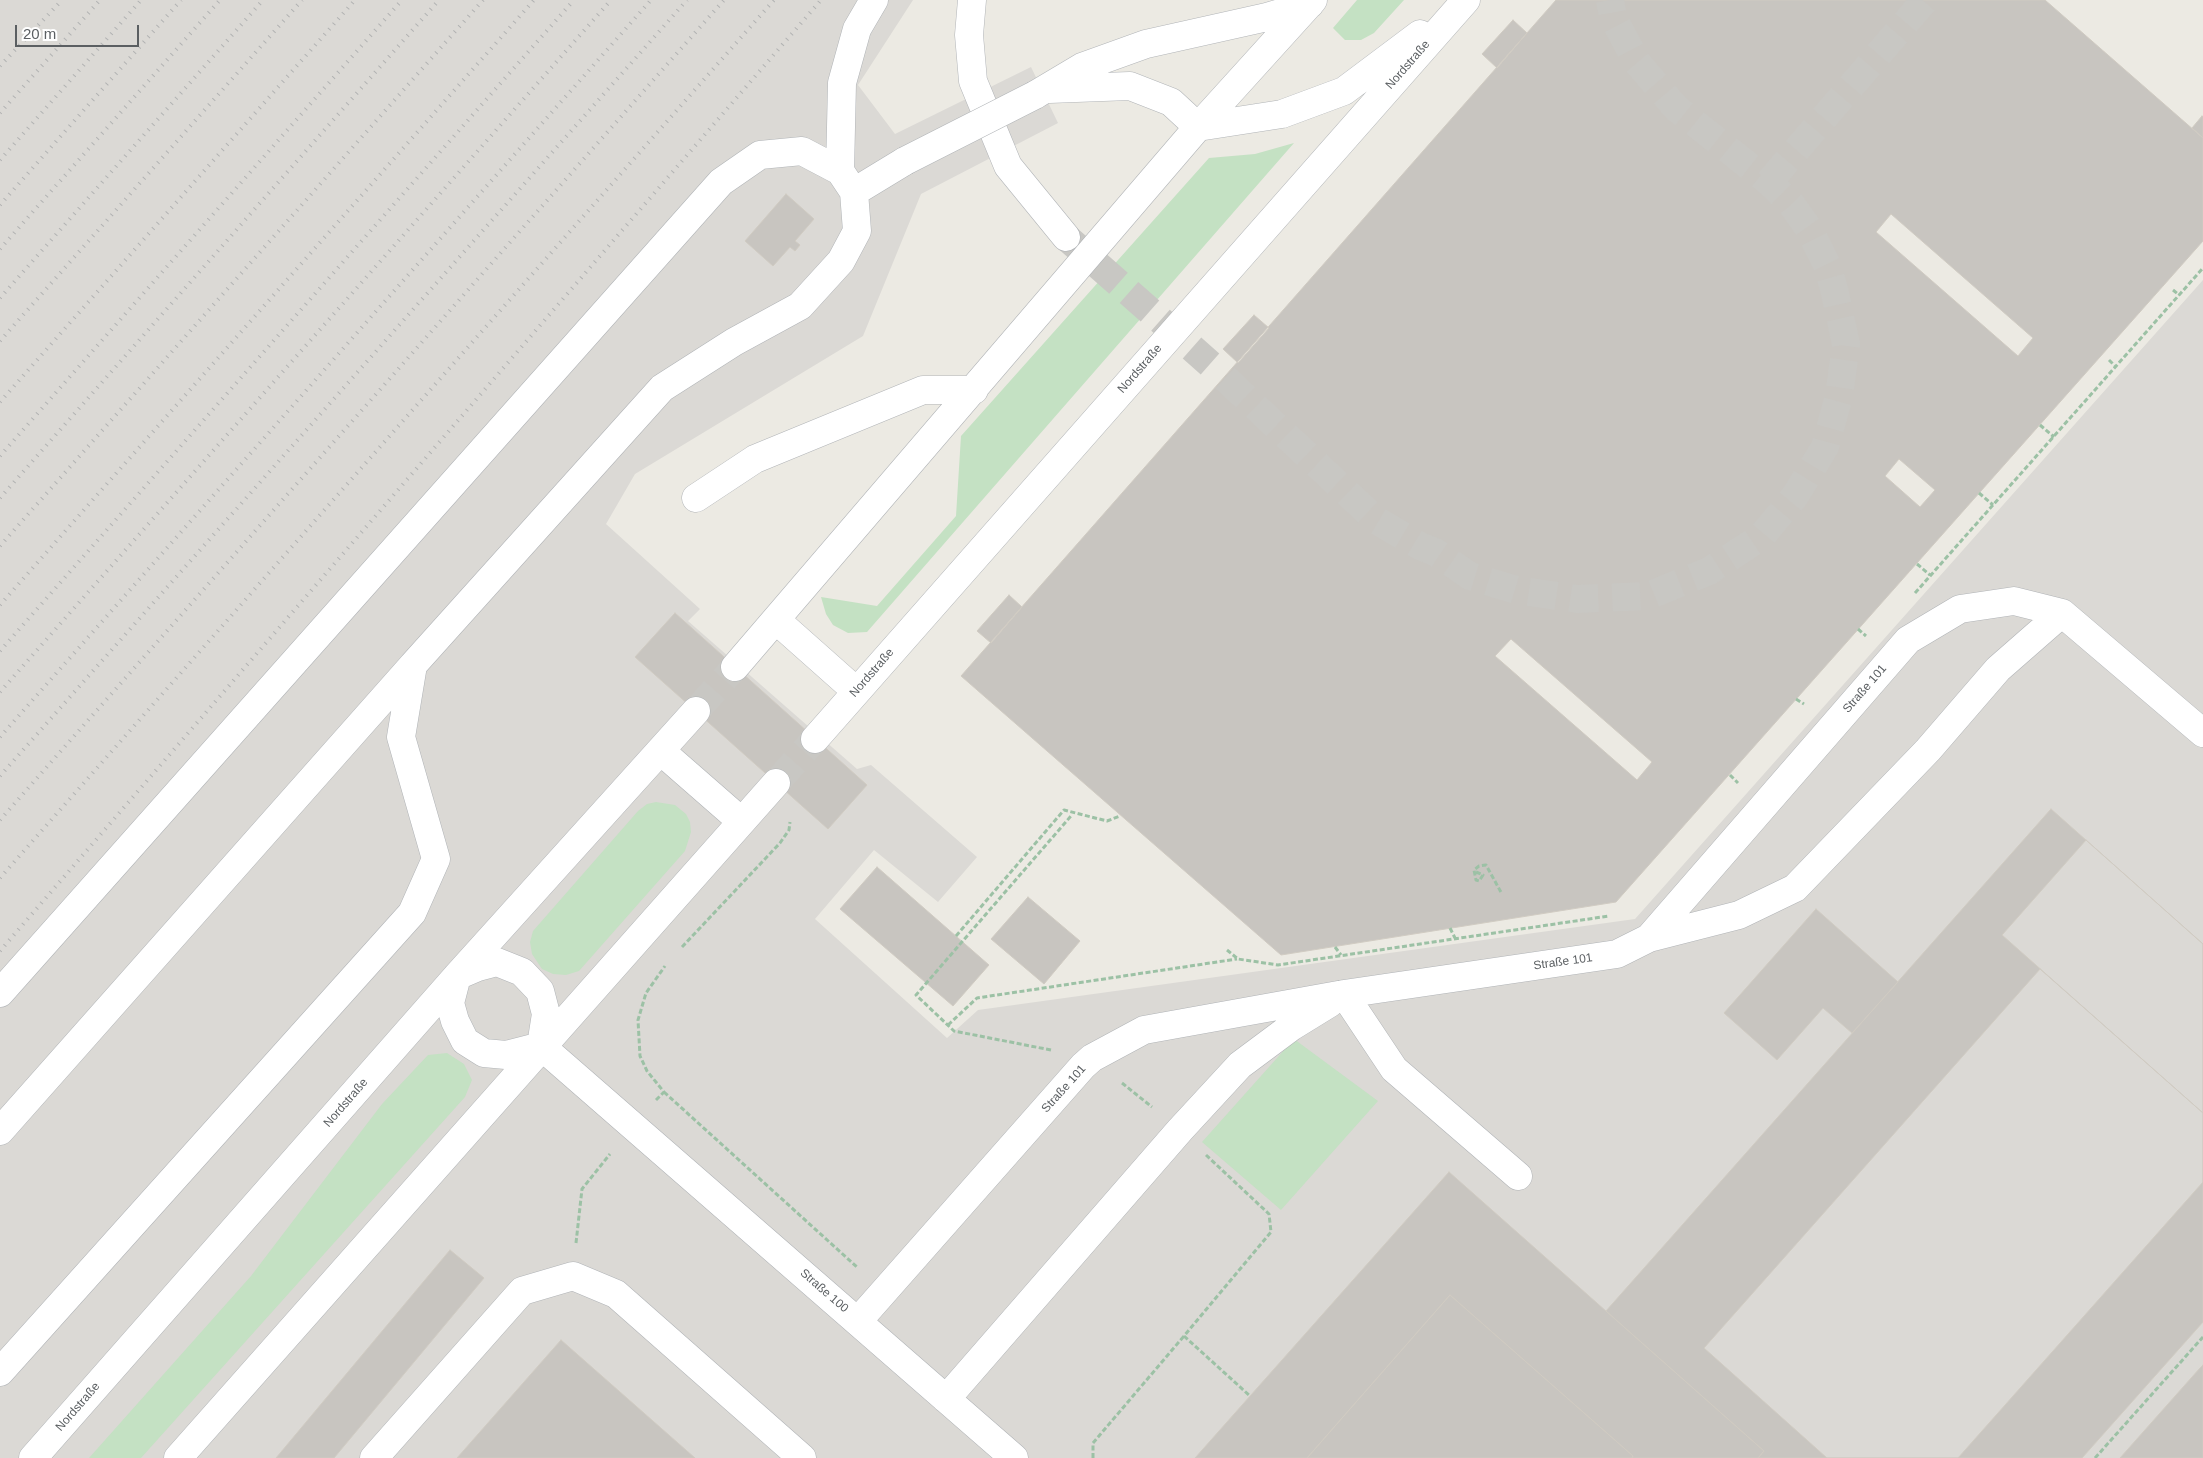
<!DOCTYPE html>
<meta charset="utf-8">
<style>
body{margin:0}
#map{position:relative;width:2203px;height:1458px;overflow:hidden;background:#eceae3;font-family:Helvetica,sans-serif}
canvas{display:block}
.scale{position:absolute;left:15px;top:25px;width:124px;height:22px;box-sizing:border-box;border:2px solid #5b5f62;border-top:0;padding-left:6px;font-size:15px;line-height:18px;white-space:nowrap;color:#5b5f62;-webkit-text-stroke:4px #fff;paint-order:stroke}
</style>
<div id="map">
<canvas width="2203" height="1458"></canvas>
<div class="scale">20 m</div>
</div>
<script>
const c = document.querySelector('canvas').getContext('2d');
c.lineJoin = 'round';
function paint(path, color) { c.fillStyle = color; c.fill(path, 'evenodd'); }
const shape = rows => new Path2D(rows.map(r => 'M' + r).join(''));
function strokePath(path, color, width, dash) { c.strokeStyle = color; c.lineWidth = width; c.lineCap = dash ? 'butt' : 'round'; c.setLineDash(dash || []); c.stroke(path); }
function label(font, color, halo, rows, align = 'center') {
  c.font = font + ' Helvetica,sans-serif'; c.lineWidth = 4; c.setLineDash([]); c.textBaseline = 'middle'; c.strokeStyle = halo; c.fillStyle = color; for (const [text, x, y, turn = 0] of rows) {
    c.save(); c.translate(x, y); c.rotate((+turn || 0) * Math.PI / 180); c.textAlign = isNaN(turn) ? turn : align; if (halo) c.strokeText(text, 0, 0); c.fillText(text, 0, 0); c.restore();
  }
}
paint(shape([
 [0,0,913,0,858,85,895,134,1031,67,1058,123,921,194,863,336,635,474,606,524,700,609,688,621,857,769,871,765,977,857,938,902,874,850,815,919,947,1038,978,1010,1635,919,2203,280,2203,1458,0,1458]
]), '#dbd9d5');
paint(shape([
 [1357,0,1404,0,1374,33,1361,40,1345,40,1333,28],
 [1294,143,867,632,848,633,833,625,826,614,821,597,877,606,956,516,961,436,1209,158,1255,154],
 [656,802,675,805,686,814,690,822,691,832,685,851,579,971,566,975,553,974,542,969,532,954,530,942,533,931,638,811,647,804],
 [1294,1039,1378,1101,1281,1210,1202,1142],
 [447,1053,464,1064,472,1080,465,1097,141,1458,89,1458,251,1276,382,1104,428,1055]
]), '#c4e1c3');
const building = shape([
 [1556,0,2045,0,2203,138,2203,241,1616,902,1281,955,961,676,1556,0],
 [1513,20,1527,33,1497,68,1482,54,1513,20],
 [2202,116,2203,117,2203,138,2192,128,2202,116],
 [786,194,814,219,795,241,800,245,795,251,790,247,773,266,745,241,786,194],
 [1891,214,2033,338,2018,356,1876,232,1891,214],
 [1254,315,1269,328,1238,363,1223,349,1254,315],
 [1899,459,1935,490,1920,507,1885,476,1899,459],
 [1009,595,1022,607,991,643,977,631,1009,595],
 [675,613,867,785,828,829,635,657,675,613],
 [1511,639,1652,762,1637,780,1495,656,1511,639],
 [2051,809,2203,944,2203,1322,2082,1458,1758,1458,1764,1451,1606,1311,2051,809],
 [2086,840,2203,944,2203,1113,2002,935,2086,840],
 [877,867,989,965,953,1006,840,909,877,867],
 [1028,897,1080,941,1044,984,991,939,1028,897],
 [1816,909,1898,982,1852,1033,1823,1008,1777,1060,1724,1013,1816,909],
 [2040,969,2203,1113,2203,1182,1958,1458,1827,1458,1704,1348,2040,969],
 [1449,1172,1764,1451,1758,1458,1632,1458,1633,1456,1450,1295,1307,1458,1195,1458,1449,1172],
 [450,1250,484,1278,334,1458,276,1458,450,1250],
 [1450,1295,1633,1456,1632,1458,1307,1458,1450,1295],
 [561,1340,695,1458,457,1458,561,1340],
 [2203,1365,2203,1458,2120,1458,2200,1368,2203,1365]
]);
paint(building, '#c8c5c0');
strokePath(building, '#d0cbc2', 1);
strokePath(shape([
 [1769,182,1925,0],
 [1066,237,1210,364],
 [1225,378,1376,520,1420,546,1435,552,1470,576,1516,590,1577,599,1648,596,1709,571,1761,537,1795,496,1825,447,1839,396,1846,344,1834,289,1827,265,1809,229,1792,205,1769,182,1676,108,1636,61,1613,17,1610,0],
 [696,711,735,667],
 [776,783,815,739]
]), '#c8c7c3', 28, [28, 14]);
const minor = shape([
 [972,0,969,35,973,81,1008,166,1066,237],
 [1049,89,1130,86,1171,102,1198,127],
 [1035,95,1082,67,1146,44,1267,17,1310,4],
 [1198,127,1282,114,1344,91,1420,34],
 [840,171,842,83,857,29,874,0],
 [696,498,755,459,923,390,974,390],
 [776,620,856,691],
 [735,667,1198,127,1313,0],
 [815,739,1466,0],
 [662,752,741,821],
 [1649,938,1739,915,1795,888,1928,750,1998,669,2062,613],
 [497,962,522,972,540,991,546,1014,541,1046,506,1055,484,1053,465,1041,455,1021,450,1003,457,976,478,967,497,962],
 [0,993,721,182,760,155,802,151,840,171,854,192],
 [1344,994,1394,1069,1518,1176],
 [541,1046,1014,1458],
 [0,1131,413,665],
 [858,1321,1083,1066,1092,1058,1144,1030,1344,994,1617,954,1649,938,1908,640,1960,609,2014,601,2062,613,2203,733],
 [0,1372,412,913,436,859,401,737,413,665,662,388,734,342,800,306,841,261,857,231,854,192,905,161],
 [946,1399,1180,1130,1240,1065,1291,1027,1330,1003],
 [33,1458,457,976,696,711],
 [178,1458,776,783],
 [374,1458,522,1291,573,1276,616,1294,802,1458]
]);
strokePath(minor, '#b1b4b7', 29);
strokePath(shape([
 [2173,290,2179,295],
 [2109,360,2116,367],
 [2040,425,2054,437],
 [1979,493,1993,505],
 [1917,564,1930,575],
 [1915,593,2203,268],
 [1858,629,1866,636],
 [1796,699,1804,704],
 [1730,775,1738,783],
 [1476,872,1483,875,1479,881,1476,880,1474,870,1479,866,1486,865,1502,894],
 [1450,928,1455,938],
 [956,936,1064,810,1107,821,1120,816],
 [682,947,780,843,789,830,790,822],
 [1335,947,1341,955],
 [1227,950,1238,959,1278,965,1609,916],
 [948,1025,977,998,1237,959],
 [1051,1050,954,1031,916,995,1071,816],
 [1122,1083,1152,1107],
 [664,1092,858,1268],
 [656,1100,664,1092,647,1071,640,1056,638,1020,646,993,665,966],
 [1206,1155,1269,1214,1271,1232,1184,1336,1250,1396],
 [576,1243,582,1189,610,1154],
 [1093,1458,1093,1443,1184,1336],
 [2095,1458,2203,1337]
]), '#9cc1a5', 3, [5, 2.5]);
strokePath(minor, '#fff', 28);
strokePath(shape([
 [0,66,62,0],
 [0,113,100,0],
 [0,160,141,0],
 [0,205,181,0],
 [0,249,220,0],
 [0,298,263,0],
 [0,341,302,0],
 [0,402,355,0],
 [0,456,402,0],
 [0,498,439,0],
 [0,546,483,0],
 [0,605,534,0],
 [0,651,574,0],
 [0,692,611,0],
 [0,737,651,0],
 [0,776,687,0],
 [0,820,724,0],
 [0,878,774,0],
 [0,951,821,0]
]), '#b1b2b2', 4, [1, 6]);
const minorBridge = shape([
 [905,161,1035,95]
]);
strokePath(minorBridge, '#b1b4b7', 29, []);
strokePath(minorBridge, '#fff', 28);
label('12px', '#5b5f62', '#fff', [
 ["Nordstraße",1408,65,-49],
 ["Nordstraße",1140,369,-49],
 ["Nordstraße",872,673,-49],
 ["Straße 101",1865,689,-49],
 ["Straße 101",1563,962,-8],
 ["Straße 101",1064,1089,-48],
 ["Nordstraße",346,1103,-49],
 ["Straße 100",824,1291,41],
 ["Nordstraße",78,1407,-49]
]);
</script>
